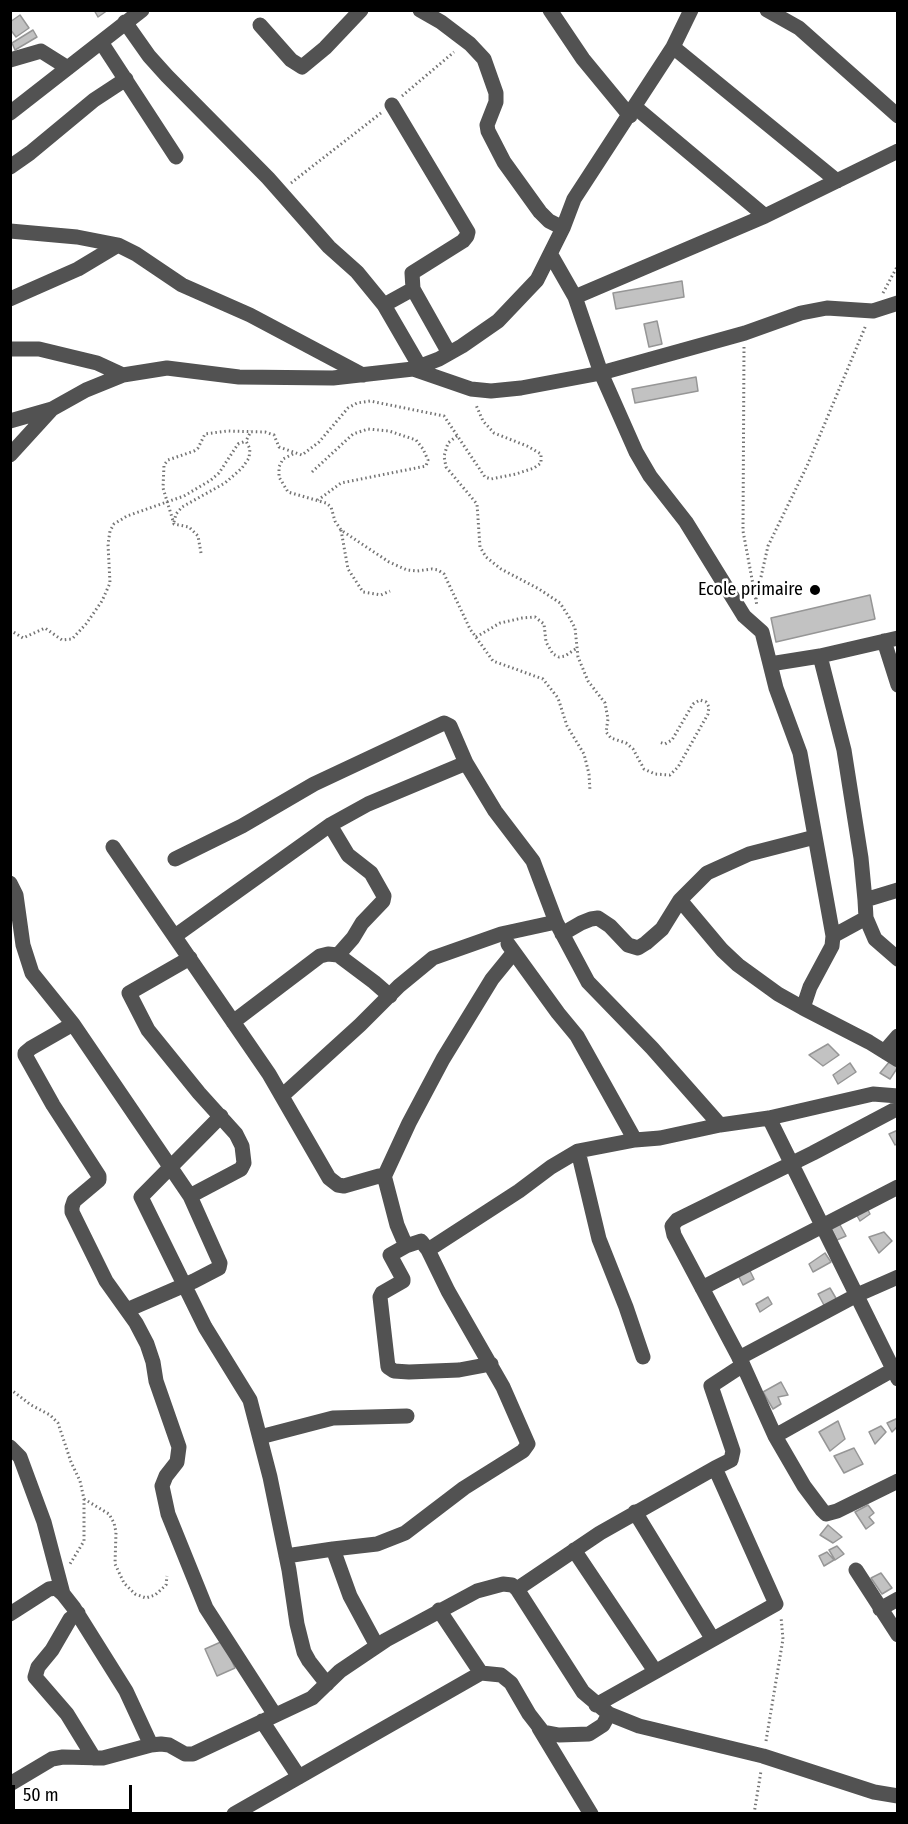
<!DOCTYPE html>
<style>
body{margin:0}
#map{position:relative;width:908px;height:1824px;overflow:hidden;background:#fff;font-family:"Fira Sans Condensed",sans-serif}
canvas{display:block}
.frame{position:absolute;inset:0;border:12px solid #000;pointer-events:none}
.scale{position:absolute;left:12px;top:1785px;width:120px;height:27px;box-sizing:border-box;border:3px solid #000;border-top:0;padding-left:8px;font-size:18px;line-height:21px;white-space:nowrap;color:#000;-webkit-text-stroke:4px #fff;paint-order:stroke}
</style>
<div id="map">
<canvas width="908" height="1824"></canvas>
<div class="frame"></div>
<div class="scale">50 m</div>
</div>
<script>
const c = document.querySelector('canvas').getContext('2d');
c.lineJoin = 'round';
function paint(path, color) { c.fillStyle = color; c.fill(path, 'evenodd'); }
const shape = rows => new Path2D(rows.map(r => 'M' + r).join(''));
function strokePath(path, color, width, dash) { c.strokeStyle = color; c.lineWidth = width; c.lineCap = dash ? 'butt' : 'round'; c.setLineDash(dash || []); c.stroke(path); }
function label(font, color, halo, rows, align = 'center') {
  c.font = font + ' "Fira Sans Condensed",sans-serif'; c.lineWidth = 5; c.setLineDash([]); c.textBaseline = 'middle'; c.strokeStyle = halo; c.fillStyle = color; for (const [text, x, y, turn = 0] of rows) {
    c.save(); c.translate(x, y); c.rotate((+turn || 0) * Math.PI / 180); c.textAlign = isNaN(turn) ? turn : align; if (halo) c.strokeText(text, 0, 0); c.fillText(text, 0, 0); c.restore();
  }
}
const building = shape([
 [94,10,108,10,98,17,94,10],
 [20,15,29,28,16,37,10,29,10,22,20,15],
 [33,30,37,37,15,50,12,43,33,30],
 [682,281,684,297,616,309,613,293,682,281],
 [657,321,662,344,649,347,644,324,657,321],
 [696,377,698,391,635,403,632,389,696,377],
 [870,595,875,619,776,642,771,618,870,595],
 [828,1044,839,1055,823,1066,809,1055,828,1044],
 [890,1061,898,1067,890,1079,880,1073,890,1061],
 [850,1063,856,1072,838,1084,833,1075,850,1063],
 [898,1130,898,1143,895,1145,889,1134,898,1130],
 [867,1208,870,1214,860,1221,856,1214,867,1208],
 [839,1223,846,1236,837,1240,830,1227,839,1223],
 [884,1232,892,1241,879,1253,869,1237,884,1232],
 [825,1253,831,1262,813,1272,809,1264,825,1253],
 [748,1267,754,1279,743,1285,737,1273,748,1267],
 [830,1288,837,1300,825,1307,818,1294,830,1288],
 [768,1297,772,1304,760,1312,756,1304,768,1297],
 [781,1382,788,1395,778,1397,781,1404,773,1409,763,1392,781,1382],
 [898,1418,898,1426,892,1432,887,1423,898,1418],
 [838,1421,845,1439,830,1451,819,1432,838,1421],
 [881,1426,886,1432,875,1444,869,1432,881,1426],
 [854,1448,863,1464,844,1473,834,1456,854,1448],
 [868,1505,874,1513,869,1517,874,1523,866,1529,855,1512,868,1505],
 [828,1525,842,1537,833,1543,820,1535,828,1525],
 [837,1546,844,1554,835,1560,829,1550,837,1546],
 [827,1552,834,1560,824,1566,819,1556,827,1552],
 [881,1573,892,1588,882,1594,871,1578,881,1573],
 [223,1641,235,1668,217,1676,205,1649,223,1641]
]);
paint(building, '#c2c2c2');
strokePath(building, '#969696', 1.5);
strokePath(shape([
 [402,96,454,52],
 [291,183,381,113],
 [883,293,898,265],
 [744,347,743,531,757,606],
 [457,436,448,443,444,456,446,467,477,504,480,547,486,557,501,569,539,589,560,603,569,617,575,628,578,657,588,681,605,703,608,719,606,732,611,738,626,743,633,749,644,769,655,774,670,775,678,767,708,714,709,707,706,702,700,700,693,704,672,740,665,744,659,742],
 [293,454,283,459,279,467,279,477,288,492,326,503,331,507,335,521,341,530,389,562,407,570,417,571,432,569,438,570,444,574,470,629,493,661,543,679,558,698,567,726,584,754,589,774,590,791],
 [312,472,353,434,368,429,389,431,416,440,423,449,428,460,426,466,341,483,318,500],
 [174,522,176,514,182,507,225,483,242,468,249,458,250,449,246,441,251,431],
 [341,530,348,569,363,592,381,595,390,591],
 [201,553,198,536,189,527,174,524,163,488,164,465,168,460,194,451,198,448,205,434,227,431,265,432,274,435,279,447,302,455,319,442,348,408,357,403,370,401,444,416,485,477,491,479,516,474,534,468,541,463,541,454,527,446,494,433,483,421,476,405],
 [756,599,768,546,807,466,866,325],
 [10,630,23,638,45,628,62,640,72,639,86,624,102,601,110,583,108,544,110,531,114,524,127,516,184,496,211,480,219,473,238,444,246,441],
 [476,637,500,623,522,618,535,617,544,624,546,642,553,654,559,657,565,656,577,648],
 [10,1389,31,1405,50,1415,58,1423,71,1462,80,1481,84,1499,84,1541,70,1564],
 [84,1499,109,1514,114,1523,116,1532,115,1564,124,1583,135,1594,146,1598,155,1595,166,1585,167,1576],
 [766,1741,783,1639,781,1617],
 [754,1814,761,1771]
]), '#747474', 3, [1.5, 3]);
strokePath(shape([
 [420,10,441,22,470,44,484,59,496,93,496,102,487,125,488,131,504,162,540,212,549,221,563,228],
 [550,10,583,59,630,116],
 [767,10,799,28,898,116],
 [125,22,149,56,167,76,268,178,329,247,357,272,384,305,420,367],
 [260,25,291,60,302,67,325,48,361,10],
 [101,42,176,157],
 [673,47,837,181],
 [10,60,41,51,68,68],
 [392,105,468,232,467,236,463,241,412,273,413,289,449,353],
 [635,107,765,216],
 [10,113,142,10],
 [10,167,30,153,94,100,126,79],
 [10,231,77,237,118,245,136,254,182,285,250,315,363,375],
 [551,255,575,297,601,373,636,452,650,476,686,522,744,616,762,632,776,688,800,753,833,936,832,946,810,987,803,1008,869,1042,898,1060],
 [575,297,765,216,898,151],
 [10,299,78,269,118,245],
 [384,305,413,289],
 [10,349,39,349,97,363,123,375],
 [413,369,471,389,491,391,521,388,601,373,745,333,801,313,827,308,873,311,898,303],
 [10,421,52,409],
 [10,455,52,409,86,390,123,375,167,368,239,377,333,378,413,369,439,359,462,346,498,321,537,280,563,228,574,199,673,47,691,10],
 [884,641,898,685],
 [820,656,844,750,861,858,865,900],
 [770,664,820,656,898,638],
 [330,825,348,855,371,873,384,896,383,901,362,923,353,938,338,955],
 [113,847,269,1074,329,1178,338,1185,344,1186,379,1176,385,1179,397,1225,406,1246,421,1241,428,1250,448,1291,503,1387,528,1444,523,1451,464,1488,405,1533,377,1544,333,1549],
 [175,859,242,826,314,784,444,723,450,726,466,763],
 [10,883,16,895,23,945,32,973,73,1024,190,1196,220,1263,219,1268,194,1281,127,1310],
 [680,900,722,950,738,965,778,994,803,1008],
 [866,918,875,939,898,959],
 [562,934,581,923,591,919,598,918,610,926,628,945,638,948,646,943,662,929,680,900,707,873,749,854,815,837],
 [175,936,330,825,368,804,466,763,495,811,533,861,556,922,588,982,652,1048,720,1125],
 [833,936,866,918,865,900,898,890],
 [508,944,558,1013,577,1036,635,1140],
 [190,958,129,993,148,1030,199,1093,236,1134,242,1146,244,1163,241,1169,190,1196],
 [233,1022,320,956,328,954,338,955,374,982,390,996],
 [73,1024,31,1048,25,1053,25,1055,53,1105,99,1176,99,1180,74,1201,72,1207,72,1212,106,1281,136,1323,147,1344,153,1362,156,1381,179,1447,177,1462,166,1476,162,1486,168,1514,206,1608,275,1715],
 [885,1051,898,1036],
 [283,1095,360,1025,399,986,433,958,501,934,556,922],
 [898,1108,813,1153,677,1220,672,1226,674,1235,743,1365,775,1436,804,1486,822,1510,826,1514,837,1511,898,1481],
 [221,1116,141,1197,205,1327,250,1400,270,1477,289,1570,297,1624,304,1652,309,1661,327,1684],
 [769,1118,898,1379],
 [578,1151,599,1239,626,1307,643,1357],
 [384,1177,409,1123,443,1059,492,979,514,952],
 [406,1246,390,1255,403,1279,403,1281,382,1293,380,1297,388,1367,394,1371,409,1372,459,1370,491,1364],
 [428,1250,519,1191,551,1167,578,1151,635,1140,660,1138,720,1125,769,1118,873,1094,898,1096],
 [702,1288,898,1187],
 [739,1358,857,1295,898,1277],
 [775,1436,898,1367],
 [260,1437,333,1418,407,1416],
 [10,1447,20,1457,44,1522,63,1594],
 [715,1468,731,1460,733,1451,711,1386,743,1365],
 [635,1512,712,1638],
 [574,1550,655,1671],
 [286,1556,333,1549,350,1596,377,1646],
 [856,1570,898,1635],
 [517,1589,600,1533,715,1468,776,1604,596,1705],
 [880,1609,898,1599],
 [439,1610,481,1673,501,1675,511,1683,529,1714,543,1732,559,1735,589,1734,603,1725,609,1714],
 [78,1613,70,1619,52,1650,38,1667,35,1677,67,1714,94,1758],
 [10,1614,49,1589,56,1588,63,1594,74,1608,126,1691,151,1745],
 [262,1721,299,1777],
 [539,1728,591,1814],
 [10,1784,52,1759,63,1757,103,1758,151,1745,161,1744,169,1745,185,1754,193,1754,312,1698,340,1671,386,1640,477,1591,503,1584,512,1585,517,1589,583,1692,609,1714,639,1726,763,1756,874,1792,898,1796],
 [234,1814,481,1673]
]), '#525252', 15);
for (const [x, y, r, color] of [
 [815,590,6,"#000"]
]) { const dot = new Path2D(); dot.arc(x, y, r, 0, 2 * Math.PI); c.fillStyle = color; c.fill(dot); strokePath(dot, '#fff', 2); }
label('18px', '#000', '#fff', [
 ["Ecole primaire",803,590]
], 'right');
</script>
